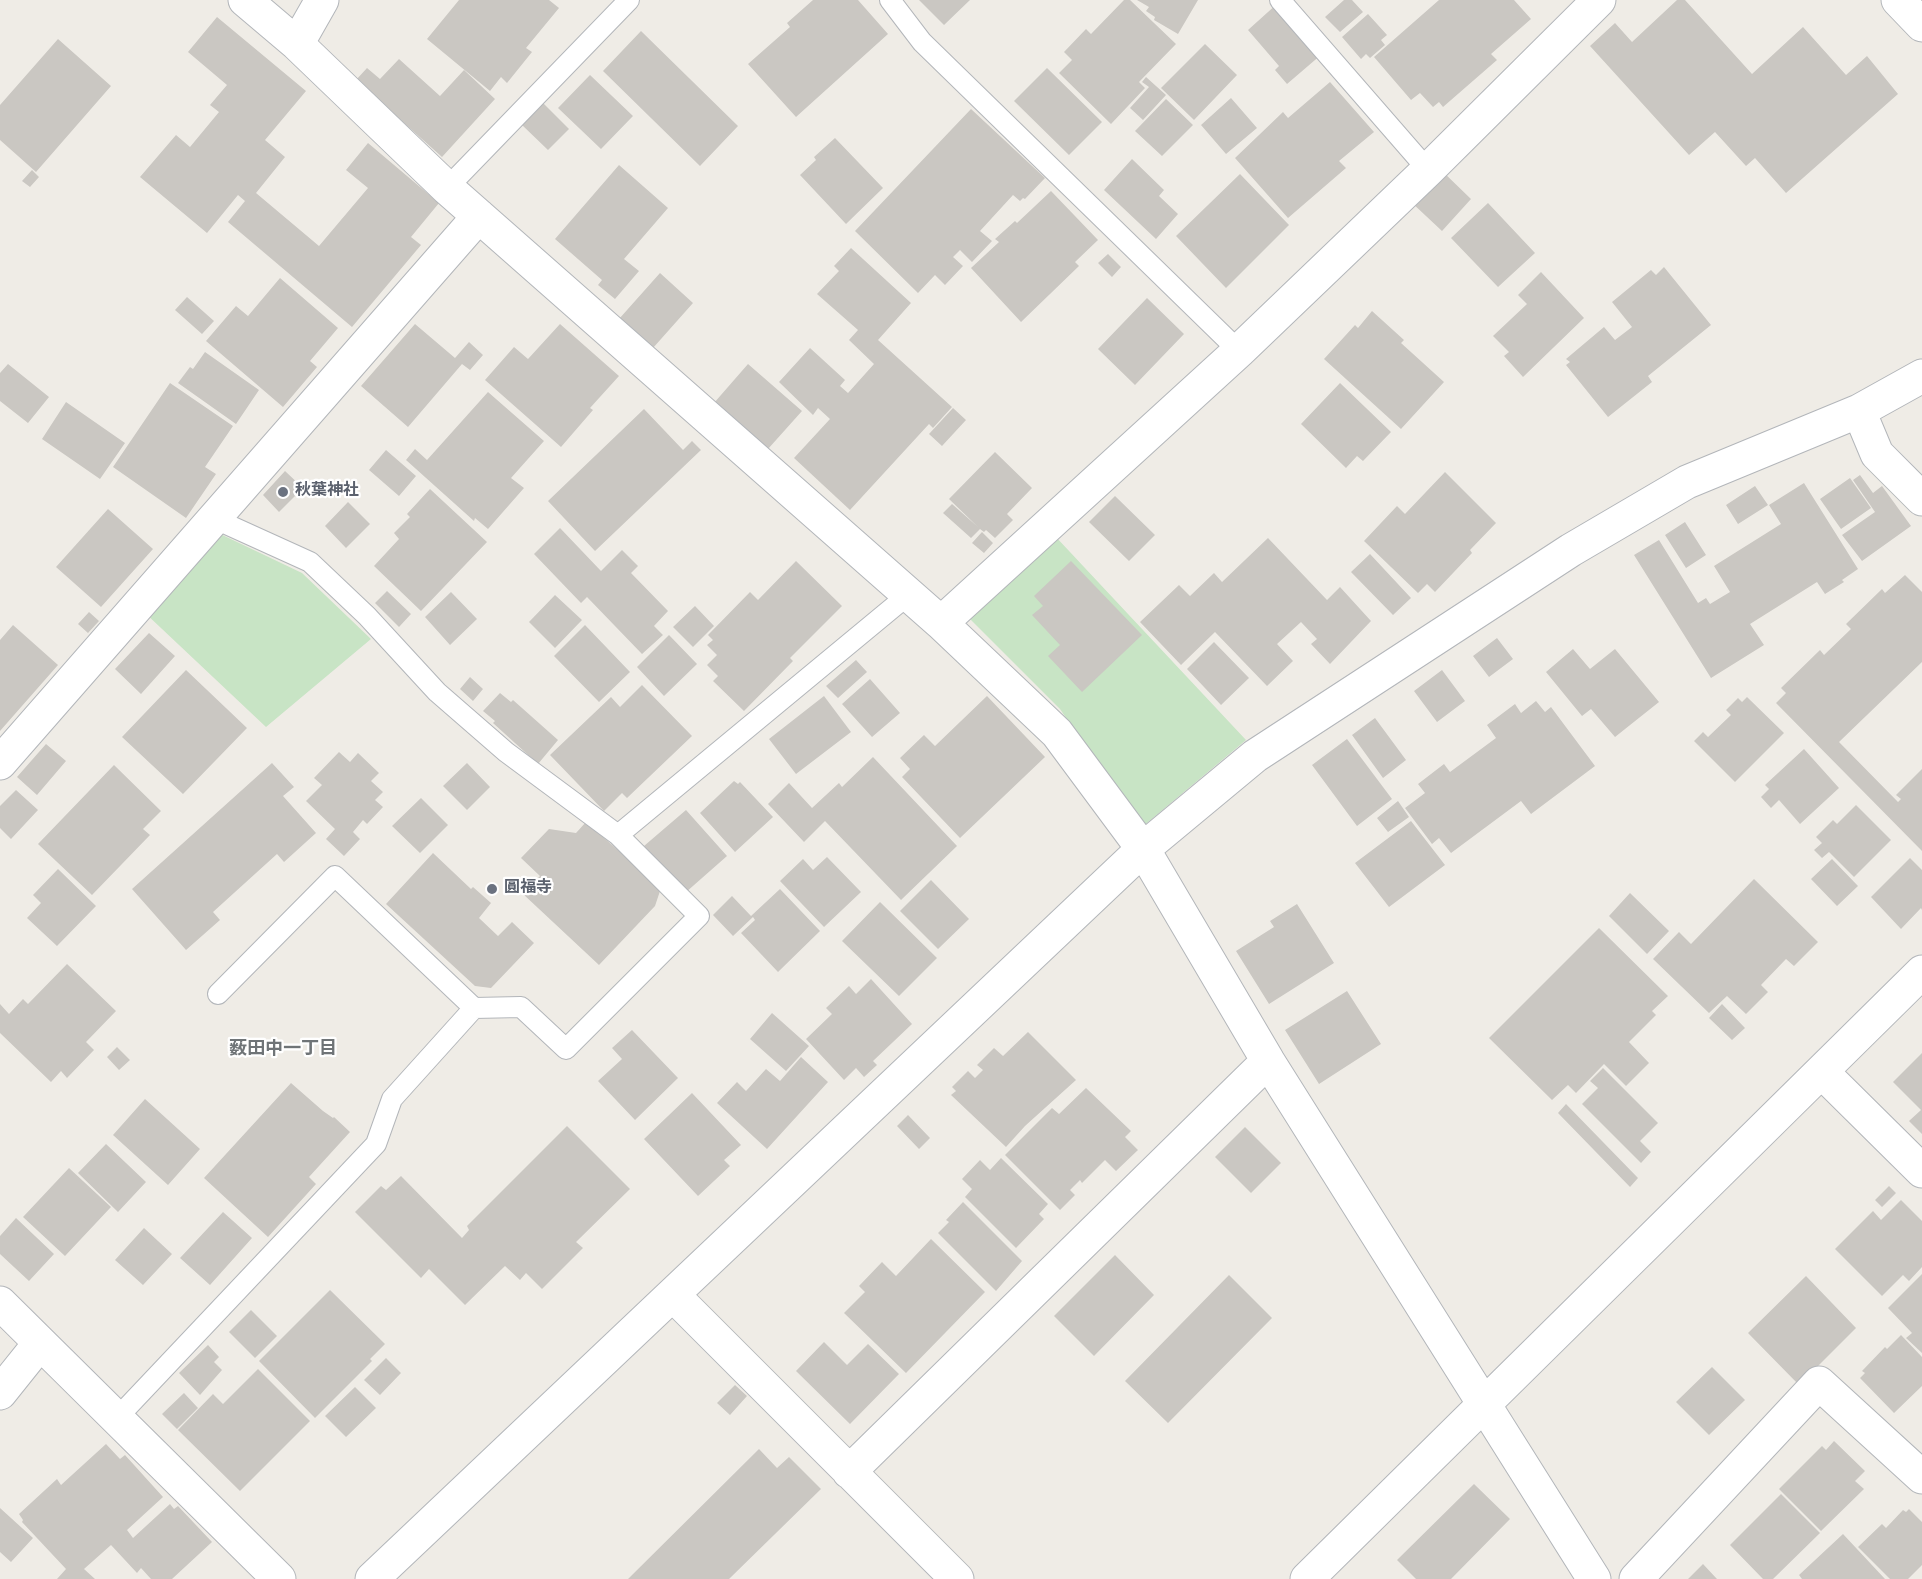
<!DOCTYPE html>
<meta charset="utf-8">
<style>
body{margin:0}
canvas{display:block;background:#efece6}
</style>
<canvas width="1922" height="1579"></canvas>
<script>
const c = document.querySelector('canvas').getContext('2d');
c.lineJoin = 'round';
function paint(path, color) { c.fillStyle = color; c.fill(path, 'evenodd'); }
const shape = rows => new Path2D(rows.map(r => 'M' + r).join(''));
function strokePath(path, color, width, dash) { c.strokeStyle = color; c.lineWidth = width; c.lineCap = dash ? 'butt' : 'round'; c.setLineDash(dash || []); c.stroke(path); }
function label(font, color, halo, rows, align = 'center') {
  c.font = font + ' Overpass,"Noto Sans JP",sans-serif'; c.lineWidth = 4.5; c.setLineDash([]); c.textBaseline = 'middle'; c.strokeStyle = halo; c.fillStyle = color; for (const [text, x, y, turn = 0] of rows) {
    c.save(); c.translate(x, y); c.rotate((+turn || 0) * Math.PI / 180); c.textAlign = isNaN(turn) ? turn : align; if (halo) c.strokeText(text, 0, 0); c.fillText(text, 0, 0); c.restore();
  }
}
paint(shape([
 [214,531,302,573,371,639,266,727,144,612],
 [1055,536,1246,740,1141,828,1060,709,970,619]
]), '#c8e4c5');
paint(shape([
 [459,0,549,0,559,8,526,48,532,52,507,83,501,77,490,91,427,39],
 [813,0,858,0,888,34,796,117,748,64,790,27,787,23],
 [919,0,970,0,944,25],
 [1124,0,1130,0,1176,44,1139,82,1145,88,1111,124,1059,73,1072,60,1064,52,1086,29,1091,34],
 [1137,0,1198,0,1178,34,1154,20,1155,17,1146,11,1149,7],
 [1344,0,1352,0,1363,12,1340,32,1325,17],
 [1439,0,1514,0,1531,19,1491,54,1497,60,1443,107,1439,102,1433,107,1420,93,1411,100,1374,57],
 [1677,0,1685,0,1752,74,1803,27,1846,75,1867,56,1898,94,1786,193,1755,158,1746,166,1715,132,1689,155,1590,46,1615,23,1632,42],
 [1278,3,1322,54,1287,84,1275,70,1279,66,1248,30],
 [1368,14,1387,35,1381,40,1385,45,1370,58,1366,54,1361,59,1342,37],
 [217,17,306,91,265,140,285,157,256,193,319,246,368,188,346,170,368,143,439,203,411,237,421,245,352,327,228,222,245,201,238,195,207,233,140,177,176,135,190,147,219,112,210,105,227,85,188,52],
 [641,31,738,126,700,166,603,71],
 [58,39,111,86,36,172,0,140,0,105],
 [1205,44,1237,75,1194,120,1161,88],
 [399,59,440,96,464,70,495,99,442,157,356,80,367,68,380,79],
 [1047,68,1102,122,1069,155,1014,101],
 [590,75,633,116,601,149,558,108],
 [1146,77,1166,95,1143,120,1130,108,1149,87,1142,82],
 [1330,82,1374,132,1339,161,1346,168,1288,218,1235,158,1283,112,1288,118],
 [1231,98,1257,128,1226,154,1201,125],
 [1166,99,1193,125,1162,156,1135,131],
 [543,103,569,129,548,150,522,125],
 [971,109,1045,178,1025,199,1023,198,1020,201,1013,195,980,231,992,241,972,262,960,250,953,257,963,266,945,285,935,275,918,293,855,231],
 [835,138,883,188,846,224,800,175,816,160,814,157],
 [1132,159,1164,190,1159,196,1178,214,1156,239,1104,190],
 [619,165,668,208,624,259,639,271,615,299,598,285,602,280,555,239],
 [1440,169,1471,199,1442,231,1410,201],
 [32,170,39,177,30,187,22,181],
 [1240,174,1289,225,1226,288,1176,236],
 [1051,191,1098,240,1075,262,1079,266,1021,322,971,268,999,242,995,239,1015,221,1017,223],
 [1488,203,1535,253,1498,287,1451,238],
 [851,248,911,303,878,340,952,407,933,428,929,424,850,510,794,458,830,419,818,408,813,415,779,382,810,348,845,380,840,386,848,393,874,364,849,340,858,330,817,294,839,271,834,266],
 [1108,254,1121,267,1112,277,1098,263],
 [1664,267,1711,325,1648,376,1652,382,1608,417,1566,365,1570,362,1566,359,1604,327,1615,340,1632,327,1612,302,1651,270,1656,275],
 [1541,272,1584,318,1523,377,1504,356,1509,352,1493,336,1527,304,1518,295],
 [660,273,693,303,653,348,619,319],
 [280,278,338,328,310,361,317,367,283,407,206,341,236,306,248,316],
 [187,297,214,321,202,334,175,310],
 [1147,298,1184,334,1135,385,1098,349],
 [1372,311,1404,340,1401,343,1444,382,1401,429,1324,359,1355,325,1358,328],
 [415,324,455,358,469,342,483,355,470,370,462,364,408,427,361,386],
 [560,324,619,376,590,408,593,410,561,447,485,380,514,347,528,359],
 [205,352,259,390,236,424,178,383,190,367,193,369],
 [8,364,49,397,28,423,0,401,0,373],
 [748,364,802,411,768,449,714,403],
 [170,383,233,426,205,467,216,474,186,518,113,467],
 [1340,383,1391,432,1363,461,1357,456,1346,468,1301,424],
 [488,392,544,441,511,478,524,488,488,529,475,518,474,521,406,460,415,449,427,460],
 [66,402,125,443,100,479,42,439],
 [953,408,966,420,942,446,929,434],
 [644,409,683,450,692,441,701,450,595,551,548,501],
 [386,450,416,476,399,496,369,470],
 [995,452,1032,488,1007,514,1013,520,995,538,986,530,984,532,980,529,971,538,943,513,952,504,978,527,949,499],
 [285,471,303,488,279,512,263,495],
 [1445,472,1496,523,1470,550,1472,553,1435,592,1427,584,1418,593,1364,541,1397,506,1405,514],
 [1860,475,1873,493,1882,486,1911,526,1862,561,1842,535,1875,512,1853,480],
 [1850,478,1871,508,1841,529,1820,499],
 [1804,483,1858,569,1842,580,1844,582,1825,594,1817,582,1750,624,1764,645,1711,678,1634,555,1659,540,1698,603,1706,598,1710,604,1730,592,1714,566,1781,524,1769,505],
 [1755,486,1768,505,1738,524,1726,505],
 [430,489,487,542,421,611,374,566,399,539,394,533,410,517,407,514],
 [1115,496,1155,535,1129,561,1089,522],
 [348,502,370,524,346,548,325,526],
 [108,509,153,549,101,607,56,567],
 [1685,522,1706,555,1686,568,1665,535],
 [560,528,601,571,622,550,638,566,631,573,668,611,654,626,663,635,642,654,587,597,581,603,534,554],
 [982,532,993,543,984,553,972,543],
 [1268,538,1327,600,1340,587,1371,621,1330,664,1311,644,1317,639,1301,622,1277,644,1293,661,1267,686,1215,632,1181,665,1140,622,1179,585,1190,596,1214,573,1222,582],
 [1370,554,1411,598,1393,615,1351,572],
 [796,561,842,606,790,658,793,661,744,711,713,681,718,676,707,665,717,655,707,645,713,640,708,635,750,592,758,600],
 [1071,561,1142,635,1082,692,1048,656,1060,645,1032,615,1043,606,1034,596],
 [1905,575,1922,592,1922,662,1839,742,1898,802,1901,799,1896,795,1922,769,1922,851,1776,703,1786,693,1781,688,1820,650,1824,655,1851,629,1846,624,1882,589,1885,593],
 [387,591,411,614,399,627,375,603],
 [451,592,477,619,450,645,425,617],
 [555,595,582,620,555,648,529,622],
 [695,606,714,626,693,647,673,627],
 [89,612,99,621,88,633,78,624],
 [13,625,58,665,0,731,0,640],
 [585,625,630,672,599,702,554,656],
 [149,633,175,656,141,694,115,669],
 [669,635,697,664,664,696,637,667],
 [1497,638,1513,659,1489,677,1473,656],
 [1214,642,1249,678,1221,705,1187,669],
 [1573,649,1590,669,1615,649,1659,702,1615,737,1591,709,1582,716,1546,672],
 [856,660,867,672,838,698,826,686],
 [186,670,247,728,183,794,122,737],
 [1442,670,1465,701,1437,722,1414,691],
 [470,677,483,689,473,701,460,689],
 [870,679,900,713,872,737,842,704],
 [642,685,692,736,627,798,622,793,604,811,550,755,611,697,620,707],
 [500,693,511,702,513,700,558,740,538,764,493,723,495,721,483,711],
 [824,696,851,732,796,774,769,739],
 [987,696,1045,757,960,838,902,777,910,769,900,758,924,735,935,746],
 [1747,697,1784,733,1735,782,1694,741,1703,732,1708,737,1731,715,1726,710,1738,698,1742,702],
 [1536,701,1545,712,1551,707,1595,766,1531,814,1521,801,1451,853,1439,838,1432,844,1405,808,1425,793,1418,784,1444,764,1450,772,1496,738,1487,725,1515,704,1521,713],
 [1375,718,1406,760,1383,778,1352,735],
 [1347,739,1392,799,1357,826,1312,765],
 [46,744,66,761,37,795,17,777],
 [1804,749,1839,788,1800,824,1779,800,1771,808,1761,797,1769,789,1765,785],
 [339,752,350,762,358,753,379,773,371,781,383,792,375,800,383,807,367,824,363,820,353,832,360,839,344,856,326,839,335,829,306,801,322,785,314,778],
 [873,757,957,846,901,900,825,821,804,842,768,804,789,783,812,808,839,783,842,787],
 [272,763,294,787,283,796,316,833,284,862,277,854,213,912,220,920,186,950,132,889],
 [467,763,490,787,467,810,443,786],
 [114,765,161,811,143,829,150,835,92,895,38,844],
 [734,781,738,784,740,782,773,817,735,852,700,813],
 [16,790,38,810,11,839,0,828,0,806],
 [421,798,448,825,420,853,392,826],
 [1398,801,1409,817,1388,832,1377,818],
 [1856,805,1891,840,1854,877,1829,852,1822,858,1814,850,1822,843,1816,837,1833,820,1837,824],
 [686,810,727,856,685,893,644,846],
 [1411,821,1445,865,1389,907,1355,863],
 [586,822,661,888,655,906,599,965,523,894,540,876,521,858,549,829,576,833],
 [433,853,471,889,473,887,491,903,479,918,498,936,512,922,534,943,491,988,475,986,386,904],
 [827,857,861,892,824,927,780,881,803,859,813,870],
 [1910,858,1922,870,1922,910,1921,908,1901,929,1871,897],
 [1832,859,1858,886,1837,906,1811,879],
 [58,869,96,906,57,946,27,918,41,903,33,895],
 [1754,879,1818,942,1794,966,1786,959,1761,985,1768,992,1746,1014,1727,996,1709,1013,1653,959,1679,932,1691,944],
 [931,880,969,919,938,949,900,911],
 [780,889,820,931,778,972,741,933,755,920,753,917,733,936,713,915,732,896,751,916],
 [1630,893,1669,931,1647,954,1609,916],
 [880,902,937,958,899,996,842,941],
 [1297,904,1334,963,1269,1004,1236,951,1274,927,1270,921],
 [1599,928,1668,996,1652,1011,1656,1015,1629,1042,1649,1063,1626,1086,1604,1064,1576,1093,1568,1085,1552,1100,1489,1038],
 [67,964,116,1011,86,1042,94,1050,67,1078,61,1071,51,1082,0,1033,0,1004,9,1014,23,999,28,1004],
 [871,979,912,1024,873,1061,877,1065,864,1077,856,1068,844,1080,806,1039,832,1014,826,1008,849,986,856,994],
 [1347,991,1381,1044,1319,1084,1285,1030],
 [1722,1004,1745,1028,1732,1040,1709,1018],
 [772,1013,809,1046,786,1071,750,1039],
 [632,1030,678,1078,635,1120,598,1081,622,1059,612,1048],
 [1028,1032,1076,1080,1025,1126,1006,1147,951,1095,956,1091,952,1087,968,1071,975,1078,983,1070,977,1065,994,1048,1003,1056],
 [117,1047,130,1060,119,1070,107,1057],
 [1922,1053,1922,1134,1909,1121,1921,1110,1893,1082],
 [801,1057,828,1082,767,1149,717,1103,737,1082,746,1091,766,1069,780,1081],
 [1603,1068,1658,1123,1640,1141,1651,1152,1641,1163,1582,1104,1598,1088,1590,1081],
 [291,1083,323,1111,333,1118,334,1117,350,1132,309,1177,316,1184,268,1237,204,1178],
 [1086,1088,1131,1131,1125,1137,1138,1150,1116,1171,1105,1160,1082,1183,1080,1180,1070,1190,1075,1195,1060,1210,1005,1155,1052,1108,1059,1114],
 [692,1093,741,1145,724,1160,730,1166,698,1196,644,1139],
 [145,1099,200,1149,168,1185,113,1135],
 [1566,1104,1638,1178,1630,1187,1558,1113],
 [908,1115,930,1138,919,1149,897,1126],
 [567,1126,630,1189,576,1242,583,1248,542,1289,526,1273,520,1280,505,1266,465,1305,429,1269,421,1278,355,1212,381,1186,386,1190,401,1176,462,1238,469,1230,467,1226],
 [1245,1127,1281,1163,1251,1193,1215,1157],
 [106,1144,146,1182,118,1212,78,1173],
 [1001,1158,1048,1204,1039,1214,1044,1219,1016,1248,965,1197,972,1189,962,1179,980,1160,990,1170],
 [69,1168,111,1207,65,1256,23,1217],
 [1889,1186,1896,1193,1882,1207,1875,1200],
 [1901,1200,1922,1221,1922,1267,1909,1281,1903,1275,1882,1296,1835,1249,1873,1211,1881,1220],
 [963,1202,1022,1261,996,1291,938,1233,949,1222,946,1220],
 [223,1212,252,1238,210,1285,180,1258],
 [16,1218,54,1254,29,1281,0,1254,0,1236],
 [144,1228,172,1254,143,1285,115,1260],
 [931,1239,985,1292,906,1373,844,1313,865,1292,859,1286,882,1262,896,1276],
 [1115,1255,1154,1295,1094,1356,1054,1316],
 [1922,1274,1922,1353,1906,1338,1912,1333,1888,1308],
 [1229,1275,1272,1318,1168,1423,1125,1381],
 [1806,1276,1856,1328,1799,1385,1748,1333],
 [330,1290,385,1344,370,1359,372,1361,315,1418,259,1361],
 [251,1310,277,1336,255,1358,229,1332],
 [1901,1335,1922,1357,1922,1386,1894,1413,1860,1378,1865,1373,1862,1371,1885,1347,1887,1349],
 [824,1342,847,1365,868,1344,899,1374,850,1424,796,1371],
 [208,1345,219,1357,214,1362,222,1370,200,1395,179,1373],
 [386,1358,401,1373,380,1395,364,1380],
 [1712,1367,1745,1400,1709,1435,1676,1402],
 [258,1369,310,1421,240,1491,178,1430,213,1394,223,1404],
 [735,1385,747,1396,730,1415,717,1403],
 [355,1387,376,1408,346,1437,325,1416],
 [184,1393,198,1408,177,1429,162,1414],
 [1834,1441,1865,1471,1855,1481,1864,1489,1821,1531,1779,1489,1822,1446,1826,1450],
 [106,1444,120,1459,125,1455,163,1497,127,1530,133,1538,170,1504,174,1509,178,1506,212,1542,172,1579,151,1579,141,1568,137,1573,111,1545,84,1569,95,1579,57,1579,66,1569,22,1522,23,1520,19,1514,57,1479,61,1485],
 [759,1449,777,1468,789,1457,821,1489,729,1579,628,1579],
 [1474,1484,1510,1519,1451,1579,1416,1579,1397,1560],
 [1781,1494,1820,1533,1773,1579,1763,1579,1730,1545],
 [0,1508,33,1538,11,1562,0,1552],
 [1909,1509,1922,1522,1922,1565,1908,1579,1890,1579,1858,1547,1882,1524,1886,1528,1903,1510,1906,1512],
 [1843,1534,1885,1579,1802,1579,1799,1575],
 [1703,1564,1717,1579,1688,1579]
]), '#cac7c2');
const lane = shape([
 [890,0,922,42,1239,351],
 [1280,0,1428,170],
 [447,188,629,0],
 [213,518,310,562,367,616,437,692,506,752,618,835,908,595],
 [218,994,335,876,474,1008,521,1007,566,1049,699,916,618,835],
 [117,1418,376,1144,392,1099,474,1008]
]);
const street = shape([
 [245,0,297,44,447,188,941,623,1057,733,1143,849,1268,1061,1594,1579],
 [1898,0,1922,25],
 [297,44,322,0],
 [1859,411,1877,454,1922,499],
 [941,623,1239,351,1428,170,1599,0],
 [0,763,479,216],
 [1822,1072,1922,1171],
 [673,1295,957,1579],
 [0,1303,279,1579],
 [0,1393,40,1343],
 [849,1472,1268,1061],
 [372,1579,1143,849,1255,756,1571,550,1687,482,1859,411,1922,376],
 [1307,1579,1922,972],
 [1636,1579,1819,1383,1922,1477]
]);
strokePath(lane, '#b3b6ba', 22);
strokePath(street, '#b3b6ba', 35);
strokePath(lane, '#fff', 20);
strokePath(street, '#fff', 33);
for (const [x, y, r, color] of [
 [283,492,6,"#6b7280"],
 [492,889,6,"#6b7280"]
]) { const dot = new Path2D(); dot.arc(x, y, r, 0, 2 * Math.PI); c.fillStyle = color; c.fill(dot); strokePath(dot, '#fff', 2); }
label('bold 16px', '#5b616d', '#fff', [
 ["秋葉神社",295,492],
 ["圓福寺",504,889]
], 'left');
label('bold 18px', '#6f7477', '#fff', [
 ["薮田中一丁目",283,1050]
]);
</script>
